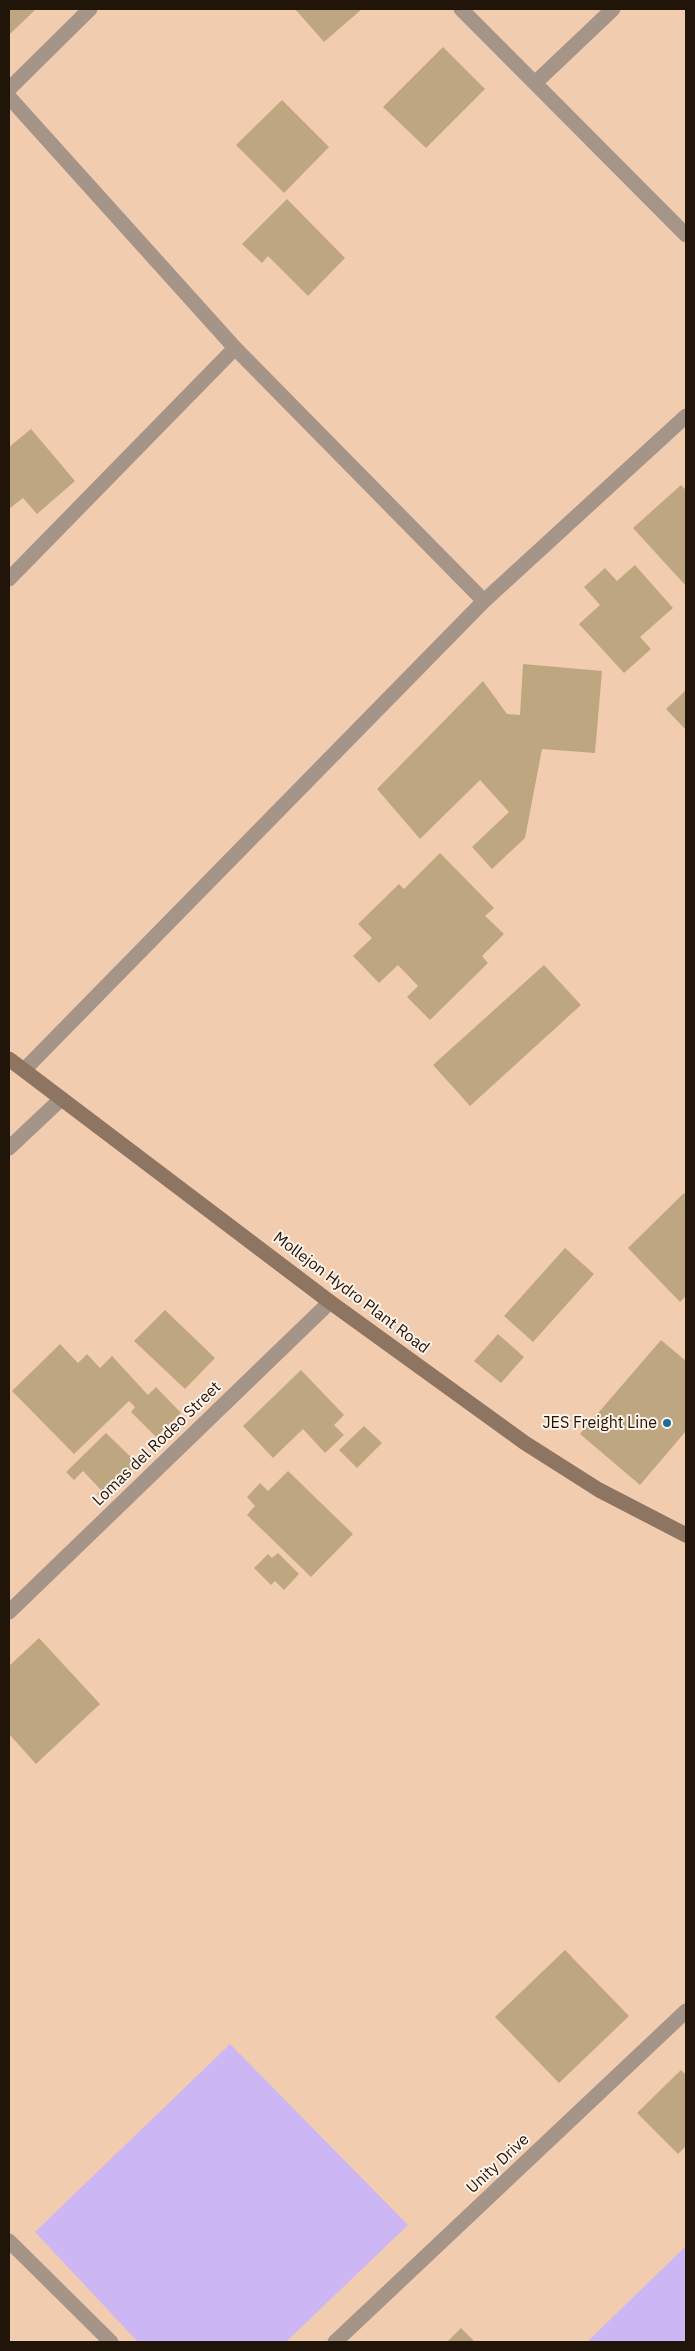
<!DOCTYPE html>
<style>
body{margin:0}
#map{position:relative;width:695px;height:2351px;overflow:hidden;background:#f2ccae;font-family:"IBM Plex Sans",sans-serif}
canvas{display:block}
.frame{position:absolute;inset:0;border:10px solid #211409;pointer-events:none}
</style>
<div id="map">
<canvas width="695" height="2351"></canvas>
<div class="frame"></div>
</div>
<script>
const c = document.querySelector('canvas').getContext('2d');
c.lineJoin = 'round';
function paint(path, color) { c.fillStyle = color; c.fill(path, 'evenodd'); }
const shape = rows => new Path2D(rows.map(r => 'M' + r).join(''));
function strokePath(path, color, width, dash) { c.strokeStyle = color; c.lineWidth = width; c.lineCap = dash ? 'butt' : 'round'; c.setLineDash(dash || []); c.stroke(path); }
function label(font, color, halo, rows, align = 'center') {
  c.font = font + ' "IBM Plex Sans",sans-serif'; c.lineWidth = 4; c.setLineDash([]); c.textBaseline = 'middle'; c.strokeStyle = halo; c.fillStyle = color; for (const [text, x, y, turn = 0] of rows) {
    c.save(); c.translate(x, y); c.rotate((+turn || 0) * Math.PI / 180); c.textAlign = isNaN(turn) ? turn : align; if (halo) c.strokeText(text, 0, 0); c.fillText(text, 0, 0); c.restore();
  }
}
paint(shape([
 [230,2044,408,2225,286,2342,138,2342,35,2232],
 [686,2246,686,2342,587,2342]
]), '#ccb6f4');
paint(shape([
 [9,9,36,9,9,35],
 [295,9,362,9,324,42],
 [443,47,485,89,426,148,383,107],
 [282,100,329,147,284,193,236,145],
 [287,199,345,258,308,296,268,256,262,263,242,244],
 [31,429,75,481,37,514,23,498,9,509,9,447],
 [681,485,686,490,686,586,633,528],
 [635,565,673,608,640,637,651,649,624,673,579,624,600,605,584,587,605,568,617,581],
 [523,664,602,671,595,753,542,749,525,838,492,869,472,847,509,812,480,780,420,839,377,789,483,681,507,714,520,715],
 [686,690,686,730,666,709],
 [440,853,494,908,485,916,504,934,482,956,488,963,430,1020,407,997,418,986,398,965,379,983,353,956,372,938,358,924,399,884,404,889],
 [544,965,581,1005,470,1106,433,1065],
 [684,1193,686,1196,686,1296,680,1302,628,1248],
 [565,1248,594,1274,533,1342,504,1316],
 [165,1310,215,1358,185,1389,134,1341],
 [498,1334,524,1357,501,1383,474,1361],
 [661,1340,686,1361,686,1431,640,1485,580,1434],
 [60,1344,78,1363,87,1354,100,1368,112,1356,148,1395,156,1387,181,1413,156,1437,131,1412,135,1407,129,1401,74,1454,12,1391],
 [301,1370,344,1415,334,1425,344,1435,325,1453,303,1429,273,1458,243,1426],
 [364,1426,382,1443,357,1468,339,1450],
 [106,1433,138,1464,103,1499,97,1494,101,1490,83,1471,74,1480,66,1472],
 [288,1471,353,1534,311,1577,247,1515,255,1506,247,1497,260,1483,268,1491],
 [278,1553,299,1574,284,1590,275,1581,271,1585,254,1568,268,1554,272,1558],
 [39,1638,100,1704,36,1764,9,1734,9,1666],
 [565,1950,629,2016,559,2083,495,2017],
 [681,2070,686,2075,686,2146,678,2154,637,2113],
 [461,2328,475,2342,447,2342]
]), '#bea780');
strokePath(shape([
 [461,9,686,235],
 [535,83,613,9],
 [9,89,90,9],
 [9,97,235,348,484,601],
 [9,579,235,348],
 [24,1070,484,601,686,416],
 [9,1148,61,1099],
 [9,1612,330,1302],
 [9,2241,111,2342],
 [335,2342,686,2011]
]), '#a59488', 15);
strokePath(shape([
 [9,1059,330,1302,525,1443,599,1490,686,1535]
]), '#8d7562', 15);
for (const [x, y, r, color] of [
 [667,1423,5,"#1b6d9e"]
]) { const dot = new Path2D(); dot.arc(x, y, r, 0, 2 * Math.PI); c.fillStyle = color; c.fill(dot); strokePath(dot, '#fff3ea', 2); }
label('16px', '#211409', '#fff3ea', [
 ["Mollejon Hydro Plant Road",351,1293,37],
 ["Lomas del Rodeo Street",157,1444,-44],
 ["Unity Drive",498,2164,-43]
]);
label('16px', '#211409', '#fff3ea', [
 ["JES Freight Line",657,1423]
], 'right');
</script>
